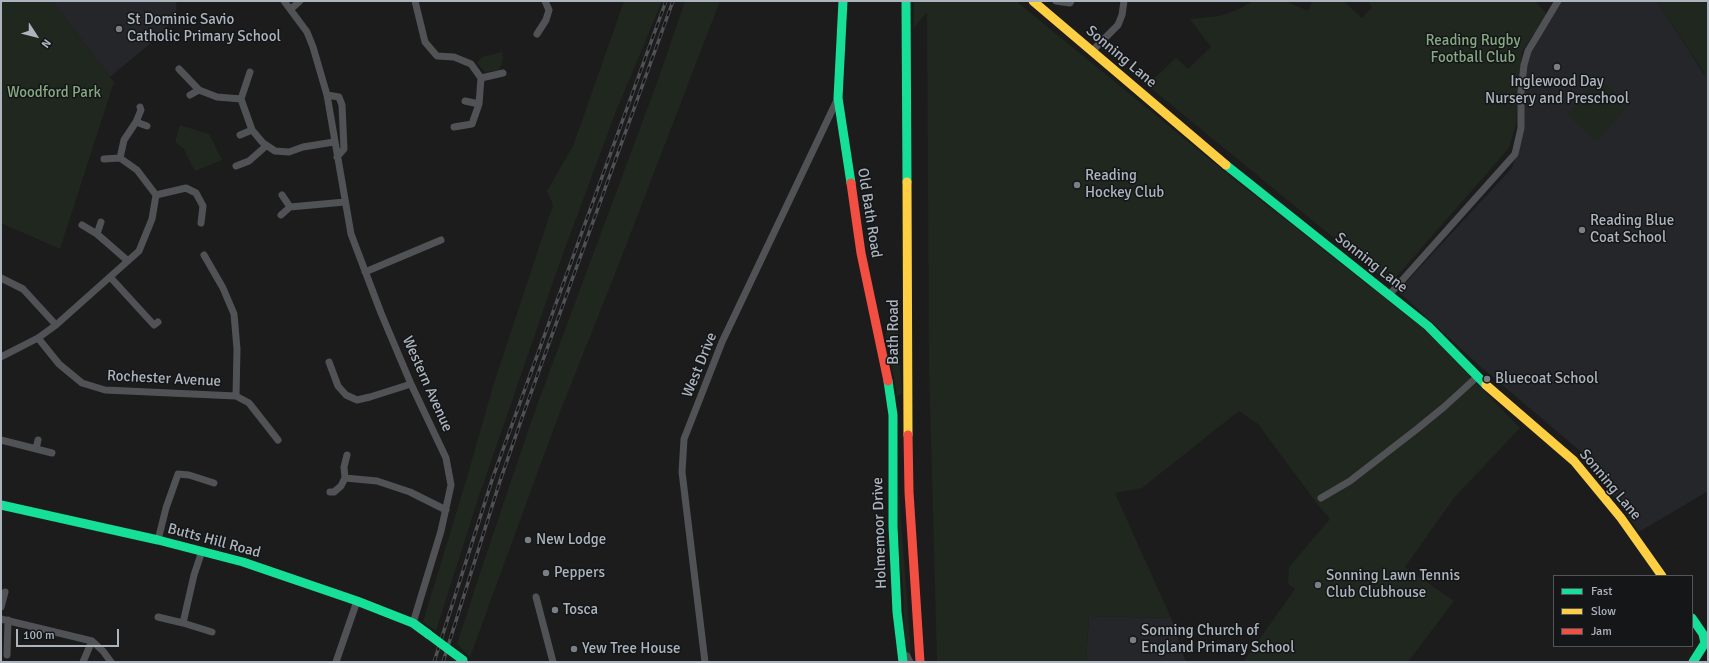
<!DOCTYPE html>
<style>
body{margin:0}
#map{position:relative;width:1709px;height:663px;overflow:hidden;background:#1c1c1c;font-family:Signika,sans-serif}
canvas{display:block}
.frame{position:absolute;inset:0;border:2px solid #acb4be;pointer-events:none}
.legend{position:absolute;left:1553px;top:575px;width:140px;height:72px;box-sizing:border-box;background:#151618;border:1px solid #51555a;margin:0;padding:5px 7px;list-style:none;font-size:12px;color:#acb4be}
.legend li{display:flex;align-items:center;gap:8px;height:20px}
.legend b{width:20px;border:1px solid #51555a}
.north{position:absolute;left:16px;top:16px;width:40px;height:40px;-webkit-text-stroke:3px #151618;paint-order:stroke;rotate:126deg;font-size:11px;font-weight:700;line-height:16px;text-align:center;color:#acb4be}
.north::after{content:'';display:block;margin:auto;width:14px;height:18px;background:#acb4be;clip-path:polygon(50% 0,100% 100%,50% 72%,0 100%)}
.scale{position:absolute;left:16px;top:629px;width:103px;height:18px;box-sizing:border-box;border:2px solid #acb4be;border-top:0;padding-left:5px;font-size:12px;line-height:14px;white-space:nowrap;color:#acb4be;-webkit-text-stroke:3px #151618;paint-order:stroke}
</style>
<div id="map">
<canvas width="1709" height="663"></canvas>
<div class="frame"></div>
<ul class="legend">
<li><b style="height:5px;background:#16e098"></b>Fast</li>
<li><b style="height:5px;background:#ffcf43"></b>Slow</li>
<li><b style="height:5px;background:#f24e42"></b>Jam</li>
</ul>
<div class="north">N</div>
<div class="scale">100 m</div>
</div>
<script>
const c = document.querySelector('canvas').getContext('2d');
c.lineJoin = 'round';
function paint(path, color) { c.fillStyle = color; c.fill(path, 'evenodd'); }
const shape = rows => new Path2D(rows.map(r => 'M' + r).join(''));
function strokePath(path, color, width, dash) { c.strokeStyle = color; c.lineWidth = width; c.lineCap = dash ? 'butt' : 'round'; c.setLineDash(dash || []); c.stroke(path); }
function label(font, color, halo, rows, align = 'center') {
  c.font = font + ' Signika,sans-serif'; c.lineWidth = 3; c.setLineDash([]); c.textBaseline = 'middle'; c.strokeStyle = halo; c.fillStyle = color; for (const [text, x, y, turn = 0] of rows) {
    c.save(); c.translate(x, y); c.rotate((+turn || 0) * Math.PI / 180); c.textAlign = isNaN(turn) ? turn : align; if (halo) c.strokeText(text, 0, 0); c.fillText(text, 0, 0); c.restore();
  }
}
paint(shape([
 [52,1,176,1,177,15,152,42,110,77],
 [1560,1,1657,1,1704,74,1708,76,1708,491,1639,532,1585,455,1482,368,1398,291,1512,168,1519,147,1524,104,1525,64],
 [1089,616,1171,618,1186,662,1086,662]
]), '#252629');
paint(shape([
 [1,1,52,1,114,82,60,249,1,223],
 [624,1,662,1,615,114,560,262,478,499,436,631,423,622,468,474,494,383,553,205,547,191,573,146],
 [685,1,720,1,617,269,558,417,470,657,457,644,480,573,533,416,659,77],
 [914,1,1016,1,1235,180,1425,330,1520,428,1454,498,1405,567,1454,601,1408,662,1243,662,1295,589,1288,584,1289,567,1330,519,1318,505,1258,424,1239,411,1142,488,1115,493,1171,618,1089,616,1086,662,937,662,929,366,927,12,914,28],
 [1253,1,1286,1,1308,11,1313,1,1343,1,1362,18,1372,7,1369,3,1370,1,1535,1,1547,14,1522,52,1516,124,1509,148,1390,284,1147,85,1176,58,1188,69,1211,47,1190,19,1219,16,1237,10],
 [1657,1,1708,1,1708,76,1705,74],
 [502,52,503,60,499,70,485,72,477,63,482,57],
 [1598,78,1629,105,1597,141,1567,115],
 [180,125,209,134,222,160,195,171,184,149,175,142],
 [897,323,902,393,897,397,885,326],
 [896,453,911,653,909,662,905,662,903,587,896,518]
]), '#1f271f');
strokePath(shape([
 [284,1,307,32,313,47,327,95,351,234,381,313,411,384,446,458,451,485,441,531,413,623],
 [415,1,425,42,437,56,454,57,471,64,481,78,479,104,472,124,454,127],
 [1056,1,1070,3,1071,1],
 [291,9,300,1],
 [537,34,546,20,549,10,545,1],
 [1092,51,1118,25,1122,15,1124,1],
 [179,69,199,90],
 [481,78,503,73],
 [190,95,199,90,217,97,241,99,252,130,263,143,275,151,289,152,303,147,334,142],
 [327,95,339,97,342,105,344,149,337,157],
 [241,99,250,72],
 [465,101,479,104],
 [136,122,147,126],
 [240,135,252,130],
 [120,158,124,140,136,122,141,110,140,107],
 [236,166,249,161,266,146],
 [156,195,186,188,196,193,203,206,201,223],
 [282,195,290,207],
 [281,215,290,207,345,202],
 [82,225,97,234,128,261],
 [97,234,101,222],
 [365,272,441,240],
 [1,278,23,289,56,325],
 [111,278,154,325,158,322],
 [1389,295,1515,154,1521,128,1521,92,1524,65,1528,51,1558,1],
 [38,338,59,364,82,383,105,390,236,396,237,349,234,314,223,288,204,255],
 [1,357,38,338,56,325,139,251,152,219,156,195,137,170,120,158,104,159],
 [329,362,338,386,346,395,357,400,370,397,411,384],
 [236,396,249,403,278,440],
 [1,440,52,453],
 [36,449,38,440],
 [345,478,344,467,347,455],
 [330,492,334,492,341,486,345,478,377,481,410,492,446,510],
 [1321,498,1350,481,1417,429,1444,407,1478,376],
 [158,540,166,508,178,474,189,475,214,483],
 [536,597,553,662],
 [1,607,5,592],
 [158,617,183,623,194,575,202,551],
 [1,619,92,641,103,651,111,662],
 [183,623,212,632],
 [903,654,907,656,910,662],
 [7,655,8,620],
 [83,662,92,641],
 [336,662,357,601],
 [705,662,682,472,684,439,722,342,838,98]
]), '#505255', 7);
strokePath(shape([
 [843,1,838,98,851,183],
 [906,1,907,182],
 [1226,165,1428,326,1486,385],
 [888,381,893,415,893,526,897,612,903,662],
 [1,505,158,540,243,562,357,601,413,623,428,634],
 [1692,618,1703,634,1705,643,1693,662]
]), '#16e098', 9);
strokePath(shape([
 [1033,1,1226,165],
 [907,182,908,435],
 [1486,385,1574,461,1621,518,1662,576]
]), '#ffcf43', 9);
strokePath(shape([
 [851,183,861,253,888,381],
 [908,435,909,492,920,662]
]), '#f24e42', 9);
const rail = shape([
 [434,662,493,477,666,1],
 [443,662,500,481,523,415,673,1]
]);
strokePath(rail, '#505154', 3.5);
strokePath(rail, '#151618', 2, [6]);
strokePath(shape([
 [428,634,463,660]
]), '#16e098', 9);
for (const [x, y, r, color] of [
 [119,29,4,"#7a7f85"],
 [1557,67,4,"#7a7f85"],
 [1077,185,4,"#7a7f85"],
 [1582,230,4,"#7a7f85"],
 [1487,379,4,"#7a7f85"],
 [528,540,4,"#7a7f85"],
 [546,573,4,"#7a7f85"],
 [1318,585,4,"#7a7f85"],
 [555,610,4,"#7a7f85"],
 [1133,640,4,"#7a7f85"],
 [574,649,4,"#7a7f85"]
]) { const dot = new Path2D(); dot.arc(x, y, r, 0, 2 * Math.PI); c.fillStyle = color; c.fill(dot); strokePath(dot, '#151618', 1.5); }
label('15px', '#acb4be', '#151618', [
 ["St Dominic Savio",127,20],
 ["Catholic Primary School",127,37],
 ["Inglewood Day",1557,82,"center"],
 ["Nursery and Preschool",1557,99,"center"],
 ["Reading",1085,176],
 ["Hockey Club",1085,193],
 ["Reading Blue",1590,221],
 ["Coat School",1590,238],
 ["Bluecoat School",1495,379],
 ["New Lodge",536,540],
 ["Peppers",554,573],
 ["Sonning Lawn Tennis",1326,576],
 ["Club Clubhouse",1326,593],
 ["Tosca",563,610],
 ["Sonning Church of",1141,631],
 ["England Primary School",1141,648],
 ["Yew Tree House",582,649]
], 'left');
label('15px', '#85aa82', '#151618', [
 ["Reading Rugby",1473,41],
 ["Football Club",1473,58],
 ["Woodford Park",54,93]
]);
label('15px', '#acb4be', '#151618', [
 ["Sonning Lane",1121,57,40],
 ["Old Bath Road",869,213,81],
 ["Sonning Lane",1371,263,38],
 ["Bath Road",894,332,-90],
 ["West Drive",700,365,-68],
 ["Rochester Avenue",164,379,3],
 ["Western Avenue",427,384,66],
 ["Sonning Lane",1610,485,50],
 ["Holmemoor Drive",880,533,-92],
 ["Butts Hill Road",214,541,15]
]);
</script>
